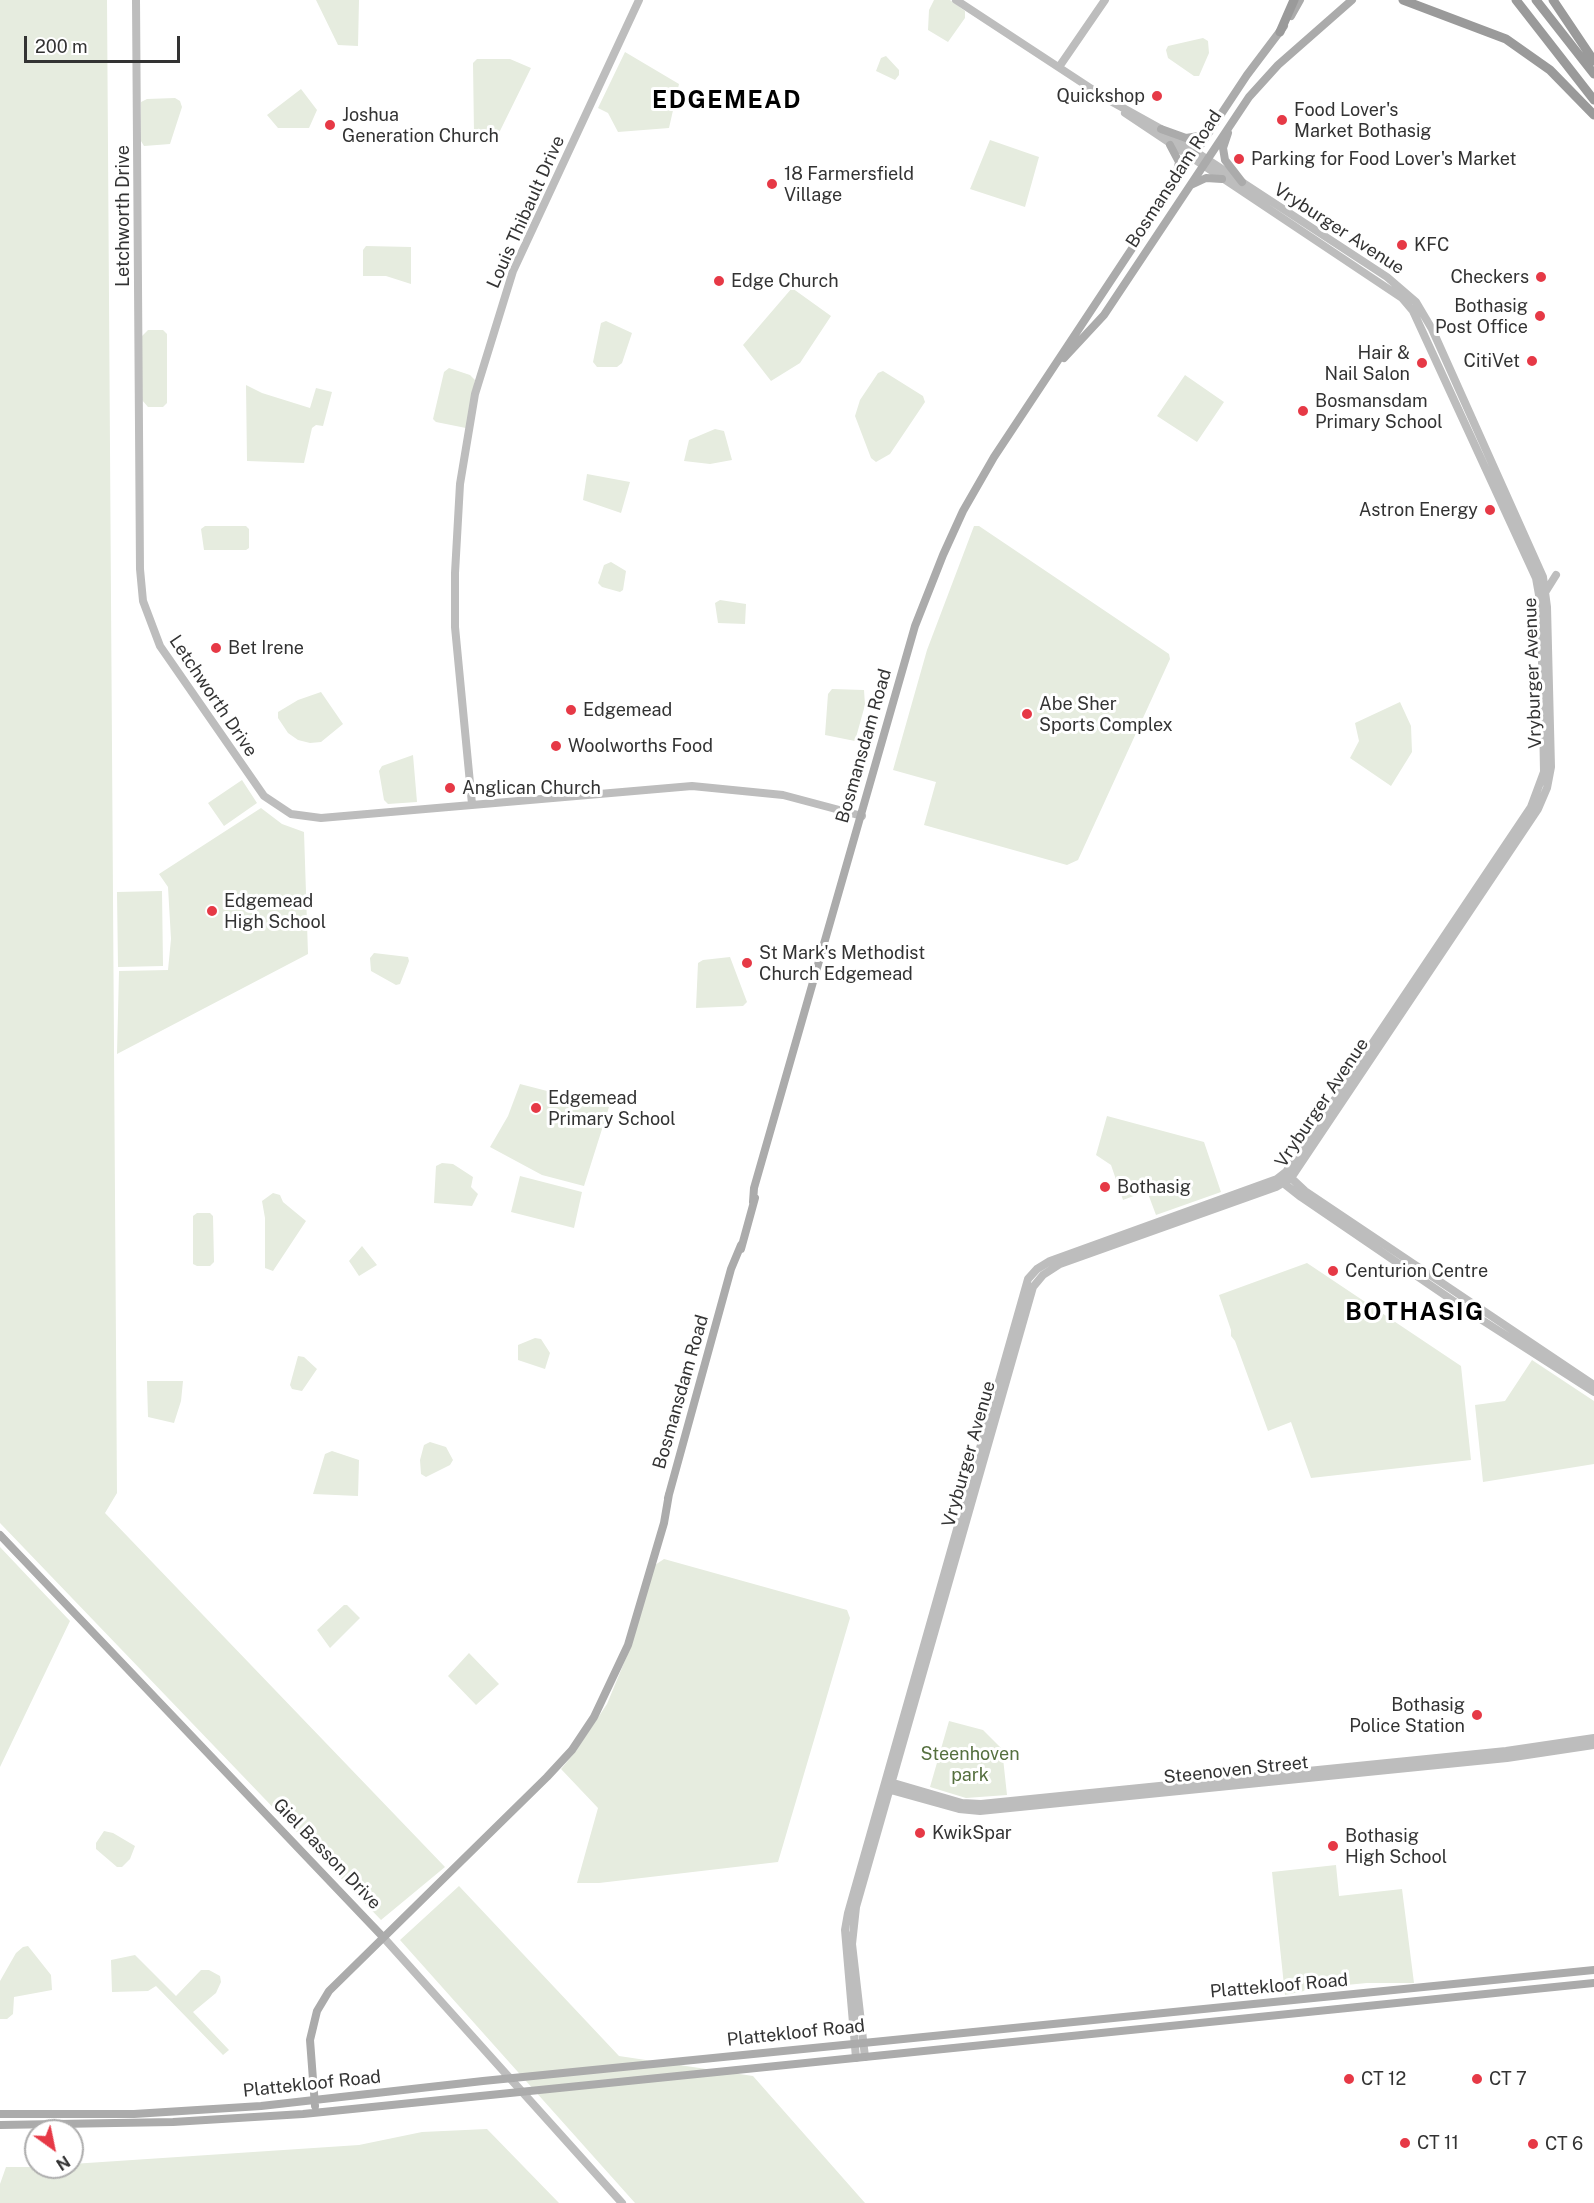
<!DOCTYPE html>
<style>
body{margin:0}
#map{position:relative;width:1594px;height:2203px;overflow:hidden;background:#fff;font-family:"Public Sans",sans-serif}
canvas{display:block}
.north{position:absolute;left:24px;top:2119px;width:60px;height:60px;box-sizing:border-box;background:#fff;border:2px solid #adadad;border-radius:50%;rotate:147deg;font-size:16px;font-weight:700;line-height:24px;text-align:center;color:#333}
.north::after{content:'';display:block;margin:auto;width:21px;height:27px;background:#e63946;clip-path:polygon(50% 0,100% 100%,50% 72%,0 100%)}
.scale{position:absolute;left:24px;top:36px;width:156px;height:27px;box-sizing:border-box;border:3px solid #333;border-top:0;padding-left:8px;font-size:18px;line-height:21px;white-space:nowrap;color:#333;-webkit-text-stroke:4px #fff;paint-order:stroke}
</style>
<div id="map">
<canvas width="1594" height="2203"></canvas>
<div class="north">N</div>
<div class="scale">200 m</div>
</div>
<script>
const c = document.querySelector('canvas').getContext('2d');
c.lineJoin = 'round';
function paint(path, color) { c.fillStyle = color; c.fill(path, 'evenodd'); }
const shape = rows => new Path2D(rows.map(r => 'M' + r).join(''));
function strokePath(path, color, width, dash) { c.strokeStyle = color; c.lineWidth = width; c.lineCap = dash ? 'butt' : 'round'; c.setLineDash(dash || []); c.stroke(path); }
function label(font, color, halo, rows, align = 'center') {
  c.font = font + ' "Public Sans",sans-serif'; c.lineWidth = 6; c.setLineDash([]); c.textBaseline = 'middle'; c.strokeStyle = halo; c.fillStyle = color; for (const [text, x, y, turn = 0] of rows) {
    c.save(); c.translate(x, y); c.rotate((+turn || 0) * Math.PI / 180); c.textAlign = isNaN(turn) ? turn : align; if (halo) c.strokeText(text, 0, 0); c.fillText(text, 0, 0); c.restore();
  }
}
paint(shape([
 [0,0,107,0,117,1493,105,1513,445,1867,381,1920,0,1523],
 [316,0,359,0,358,46,338,45],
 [934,0,950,0,965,11,965,18,948,42,928,30,929,10],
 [1203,38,1208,41,1209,53,1199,76,1194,76,1168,58,1166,50,1168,46],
 [625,52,679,84,669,128,618,132,608,113,598,108],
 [886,56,899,70,899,75,895,80,876,71,881,58],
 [477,59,510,59,531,68,497,137,477,137,474,133,473,63],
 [301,89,317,110,309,128,278,128,267,115],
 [175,98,180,101,182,107,170,144,144,146,141,141,141,102,147,99],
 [990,140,1039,157,1025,207,970,189],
 [366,246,411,247,411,284,386,276,363,276,363,250],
 [792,288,831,316,800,363,771,381,743,345],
 [606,321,632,333,622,363,617,367,597,367,593,362,601,323],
 [148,330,163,330,167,334,167,403,163,407,148,407,142,400,142,336],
 [449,368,470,375,475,380,466,428,436,422,433,419,444,372],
 [883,371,923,396,925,402,890,454,876,462,871,458,855,416,860,400,878,373],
 [1185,375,1224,402,1197,442,1157,416],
 [246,385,262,393,310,408,316,388,332,392,323,426,316,425,312,428,304,463,247,461],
 [715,429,724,431,732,460,710,464,684,461,689,440],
 [587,474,630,482,621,513,583,500],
 [205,526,246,526,249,529,249,548,246,550,204,550,201,529],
 [974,526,979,526,1169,654,1170,659,1078,860,1067,865,924,825,936,782,893,770,927,650],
 [611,562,626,571,623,590,620,592,602,587,598,583,604,565],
 [720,600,746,604,745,624,718,623,715,603],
 [832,689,864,690,865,705,855,741,825,735,828,694],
 [321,692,343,724,321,742,310,743,298,740,288,733,278,718,278,712,298,700],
 [1400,702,1411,726,1412,752,1391,786,1350,758,1359,741,1355,723],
 [413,755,417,802,388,804,384,800,379,771,382,766],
 [242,780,257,803,224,826,208,803],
 [261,808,282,824,304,832,308,954,117,1054,119,971,168,970,171,939,168,887,159,874],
 [162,891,163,966,118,967,117,892],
 [374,953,408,957,409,961,400,984,396,985,371,971,370,958],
 [730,957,747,1002,743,1006,696,1008,698,963,703,960],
 [520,1084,609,1107,584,1186,542,1175,490,1147,508,1116],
 [1107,1116,1204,1142,1221,1192,1156,1215,1147,1191,1123,1200,1111,1165,1096,1155],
 [442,1163,453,1164,473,1177,471,1187,478,1194,472,1206,434,1203,436,1166],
 [520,1176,582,1192,574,1228,511,1212],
 [273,1193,280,1195,283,1202,306,1221,273,1271,265,1268,265,1218,262,1201],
 [197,1213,210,1213,213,1216,214,1262,210,1266,197,1266,193,1264,193,1216],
 [362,1246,377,1265,359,1276,349,1261],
 [1307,1263,1461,1366,1471,1460,1311,1478,1291,1422,1268,1431,1235,1341,1231,1336,1231,1330,1219,1295],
 [535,1338,541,1339,550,1353,545,1369,518,1360,518,1345],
 [298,1356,304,1357,317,1369,302,1391,292,1389,290,1385],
 [1532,1360,1594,1401,1594,1464,1483,1482,1475,1405,1505,1401],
 [147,1381,183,1381,181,1401,174,1423,148,1417],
 [430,1442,446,1447,453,1460,450,1465,426,1477,421,1474,420,1460,424,1445],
 [332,1451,359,1460,358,1496,313,1494,325,1454],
 [0,1547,70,1621,0,1767],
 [664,1559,847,1610,850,1618,778,1862,599,1883,577,1883,598,1808,561,1769,576,1751,607,1704,626,1658,655,1565],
 [344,1605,347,1605,360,1618,330,1648,317,1630],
 [469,1653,499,1684,476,1705,448,1676],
 [949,1721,983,1730,1002,1749,1007,1795,966,1798,930,1787],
 [104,1831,113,1833,135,1846,130,1859,122,1867,117,1867,96,1849,96,1843],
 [1336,1865,1339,1896,1402,1889,1414,1983,1367,1983,1305,1989,1304,1991,1285,1995,1272,1872],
 [459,1886,619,2056,753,2076,865,2203,635,2203,400,1940],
 [28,1946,51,1975,52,1990,14,1997,13,2014,7,2019,0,2019,0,1981,16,1953,23,1947],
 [135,1955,176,1996,201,1970,209,1970,220,1976,221,1982,216,1993,193,2012,229,2050,223,2055,156,1986,148,1991,112,1992,111,1960],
 [487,2129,559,2203,0,2203,0,2184,6,2167,72,2167,72,2164,359,2145,422,2132]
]), '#e6ecdf');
strokePath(shape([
 [136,0,140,569,143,601,160,646,264,796,291,814,321,818,692,786,783,795,862,816],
 [1059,67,1105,0],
 [1546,591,1556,575],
 [472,804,455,627,455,573,460,484,475,394,513,271,639,0],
 [1289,1176,1305,1191,1594,1385],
 [1282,1182,1301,1197,1471,1313,1594,1392],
 [890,1782,962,1803,981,1804,1506,1751,1594,1738],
 [887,1789,959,1809,980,1811,1507,1758,1594,1745],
 [383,1937,622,2203],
 [865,2057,852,1944,856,1907,1033,1287,1043,1275,1060,1264,1276,1187,1291,1178,1538,809,1547,788,1551,767,1547,607,1543,577,1432,329,1416,302,1387,277,1161,129,1107,99,956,0],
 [856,2058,845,1930,848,1913,1028,1279,1037,1269,1050,1261,1277,1179,1286,1172,1531,807,1544,772,1541,606,1536,578,1413,311,1402,298,1125,113]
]), '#bdbdbd', 8);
strokePath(shape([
 [1291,16,1300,0],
 [1161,129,1186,138,1199,136,1211,128],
 [1228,133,1223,148,1225,160,1242,182],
 [1170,145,1179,162,1175,181],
 [1191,185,1206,178,1222,179],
 [1064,358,1104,315,1249,97,1278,65,1352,0],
 [753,1202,754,1188,915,626,943,555,963,511,994,457,1247,75,1284,26],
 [741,1249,755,1198],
 [668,1498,731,1269,741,1245],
 [0,1535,383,1937],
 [315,2106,310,2040,317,2011,329,1991,547,1777,572,1750,594,1717,628,1645,664,1523,669,1494],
 [0,2114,134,2114,261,2106,483,2081,1594,1970],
 [0,2125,173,2122,303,2114,1594,1983]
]), '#ababab', 8);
strokePath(shape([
 [1403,0,1506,39,1550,70,1594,115],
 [1516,0,1594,100],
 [1536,0,1594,74],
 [1553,0,1594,61],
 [1280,32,1294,0]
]), '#9a9a9a', 9);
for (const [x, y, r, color] of [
 [1157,96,6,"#e63946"],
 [1282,120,6,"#e63946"],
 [330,125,6,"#e63946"],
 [1239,159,6,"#e63946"],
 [772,184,6,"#e63946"],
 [1402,245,6,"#e63946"],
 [1541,277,6,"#e63946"],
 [719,281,6,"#e63946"],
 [1540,316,6,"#e63946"],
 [1532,361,6,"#e63946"],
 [1422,363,6,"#e63946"],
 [1303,411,6,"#e63946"],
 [1490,510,6,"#e63946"],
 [216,648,6,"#e63946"],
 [571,710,6,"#e63946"],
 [1027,714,6,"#e63946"],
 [556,746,6,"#e63946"],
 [450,788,6,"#e63946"],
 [212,911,6,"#e63946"],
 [747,963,6,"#e63946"],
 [536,1108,6,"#e63946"],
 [1105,1187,6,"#e63946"],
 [1333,1271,6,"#e63946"],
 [1477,1715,6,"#e63946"],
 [920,1833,6,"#e63946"],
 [1333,1846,6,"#e63946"],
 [1349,2079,6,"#e63946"],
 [1477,2079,6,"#e63946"],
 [1405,2143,6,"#e63946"],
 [1533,2144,6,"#e63946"]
]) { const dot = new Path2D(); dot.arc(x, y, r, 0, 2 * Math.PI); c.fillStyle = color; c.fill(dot); strokePath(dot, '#fff', 2); }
label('18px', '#333', '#fff', [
 ["Quickshop",1145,96,"right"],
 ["Food Lover's",1294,110],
 ["Market Bothasig",1294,131],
 ["Joshua",342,115],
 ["Generation Church",342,136],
 ["Parking for Food Lover's Market",1251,159],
 ["18 Farmersfield",784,174],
 ["Village",784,195],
 ["KFC",1414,245],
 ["Checkers",1529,277,"right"],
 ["Edge Church",731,281],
 ["Bothasig",1528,306,"right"],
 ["Post Office",1528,327,"right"],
 ["Hair &",1410,353,"right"],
 ["Nail Salon",1410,374,"right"],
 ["CitiVet",1520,361,"right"],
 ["Bosmansdam",1315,401],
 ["Primary School",1315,422],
 ["Astron Energy",1478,510,"right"],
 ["Bet Irene",228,648],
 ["Abe Sher",1039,704],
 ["Sports Complex",1039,725],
 ["Edgemead",583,710],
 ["Woolworths Food",568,746],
 ["Anglican Church",462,788],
 ["Edgemead",224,901],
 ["High School",224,922],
 ["St Mark's Methodist",759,953],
 ["Church Edgemead",759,974],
 ["Edgemead",548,1098],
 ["Primary School",548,1119],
 ["Bothasig",1117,1187],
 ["Centurion Centre",1345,1271],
 ["Bothasig",1465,1705,"right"],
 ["Police Station",1465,1726,"right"],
 ["KwikSpar",932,1833],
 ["Bothasig",1345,1836],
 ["High School",1345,1857],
 ["CT 12",1361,2079],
 ["CT 7",1489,2079],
 ["CT 11",1417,2143],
 ["CT 6",1545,2144]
], 'left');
label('18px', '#333', '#fff', [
 ["Bosmansdam Road",1174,179,-57],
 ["Louis Thibault Drive",526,212,-66],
 ["Letchworth Drive",123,216,-90],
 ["Vryburger Avenue",1339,229,33],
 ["Vryburger Avenue",1533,673,-92],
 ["Letchworth Drive",213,696,56],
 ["Bosmansdam Road",864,746,-74],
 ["Vryburger Avenue",1322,1103,-56],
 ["Bosmansdam Road",681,1392,-74],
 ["Vryburger Avenue",969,1454,-74],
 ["Steenoven Street",1236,1770,-6],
 ["Giel Basson Drive",327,1854,46],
 ["Plattekloof Road",1279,1986,-5],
 ["Plattekloof Road",796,2033,-6],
 ["Plattekloof Road",312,2084,-6]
]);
label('18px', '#56703f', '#fff', [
 ["Steenhoven",970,1754],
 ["park",970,1775]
]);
c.letterSpacing = '1.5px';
label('bold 24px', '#000', '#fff', [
 ["EDGEMEAD",727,101],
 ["BOTHASIG",1415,1313]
]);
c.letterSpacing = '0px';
</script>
